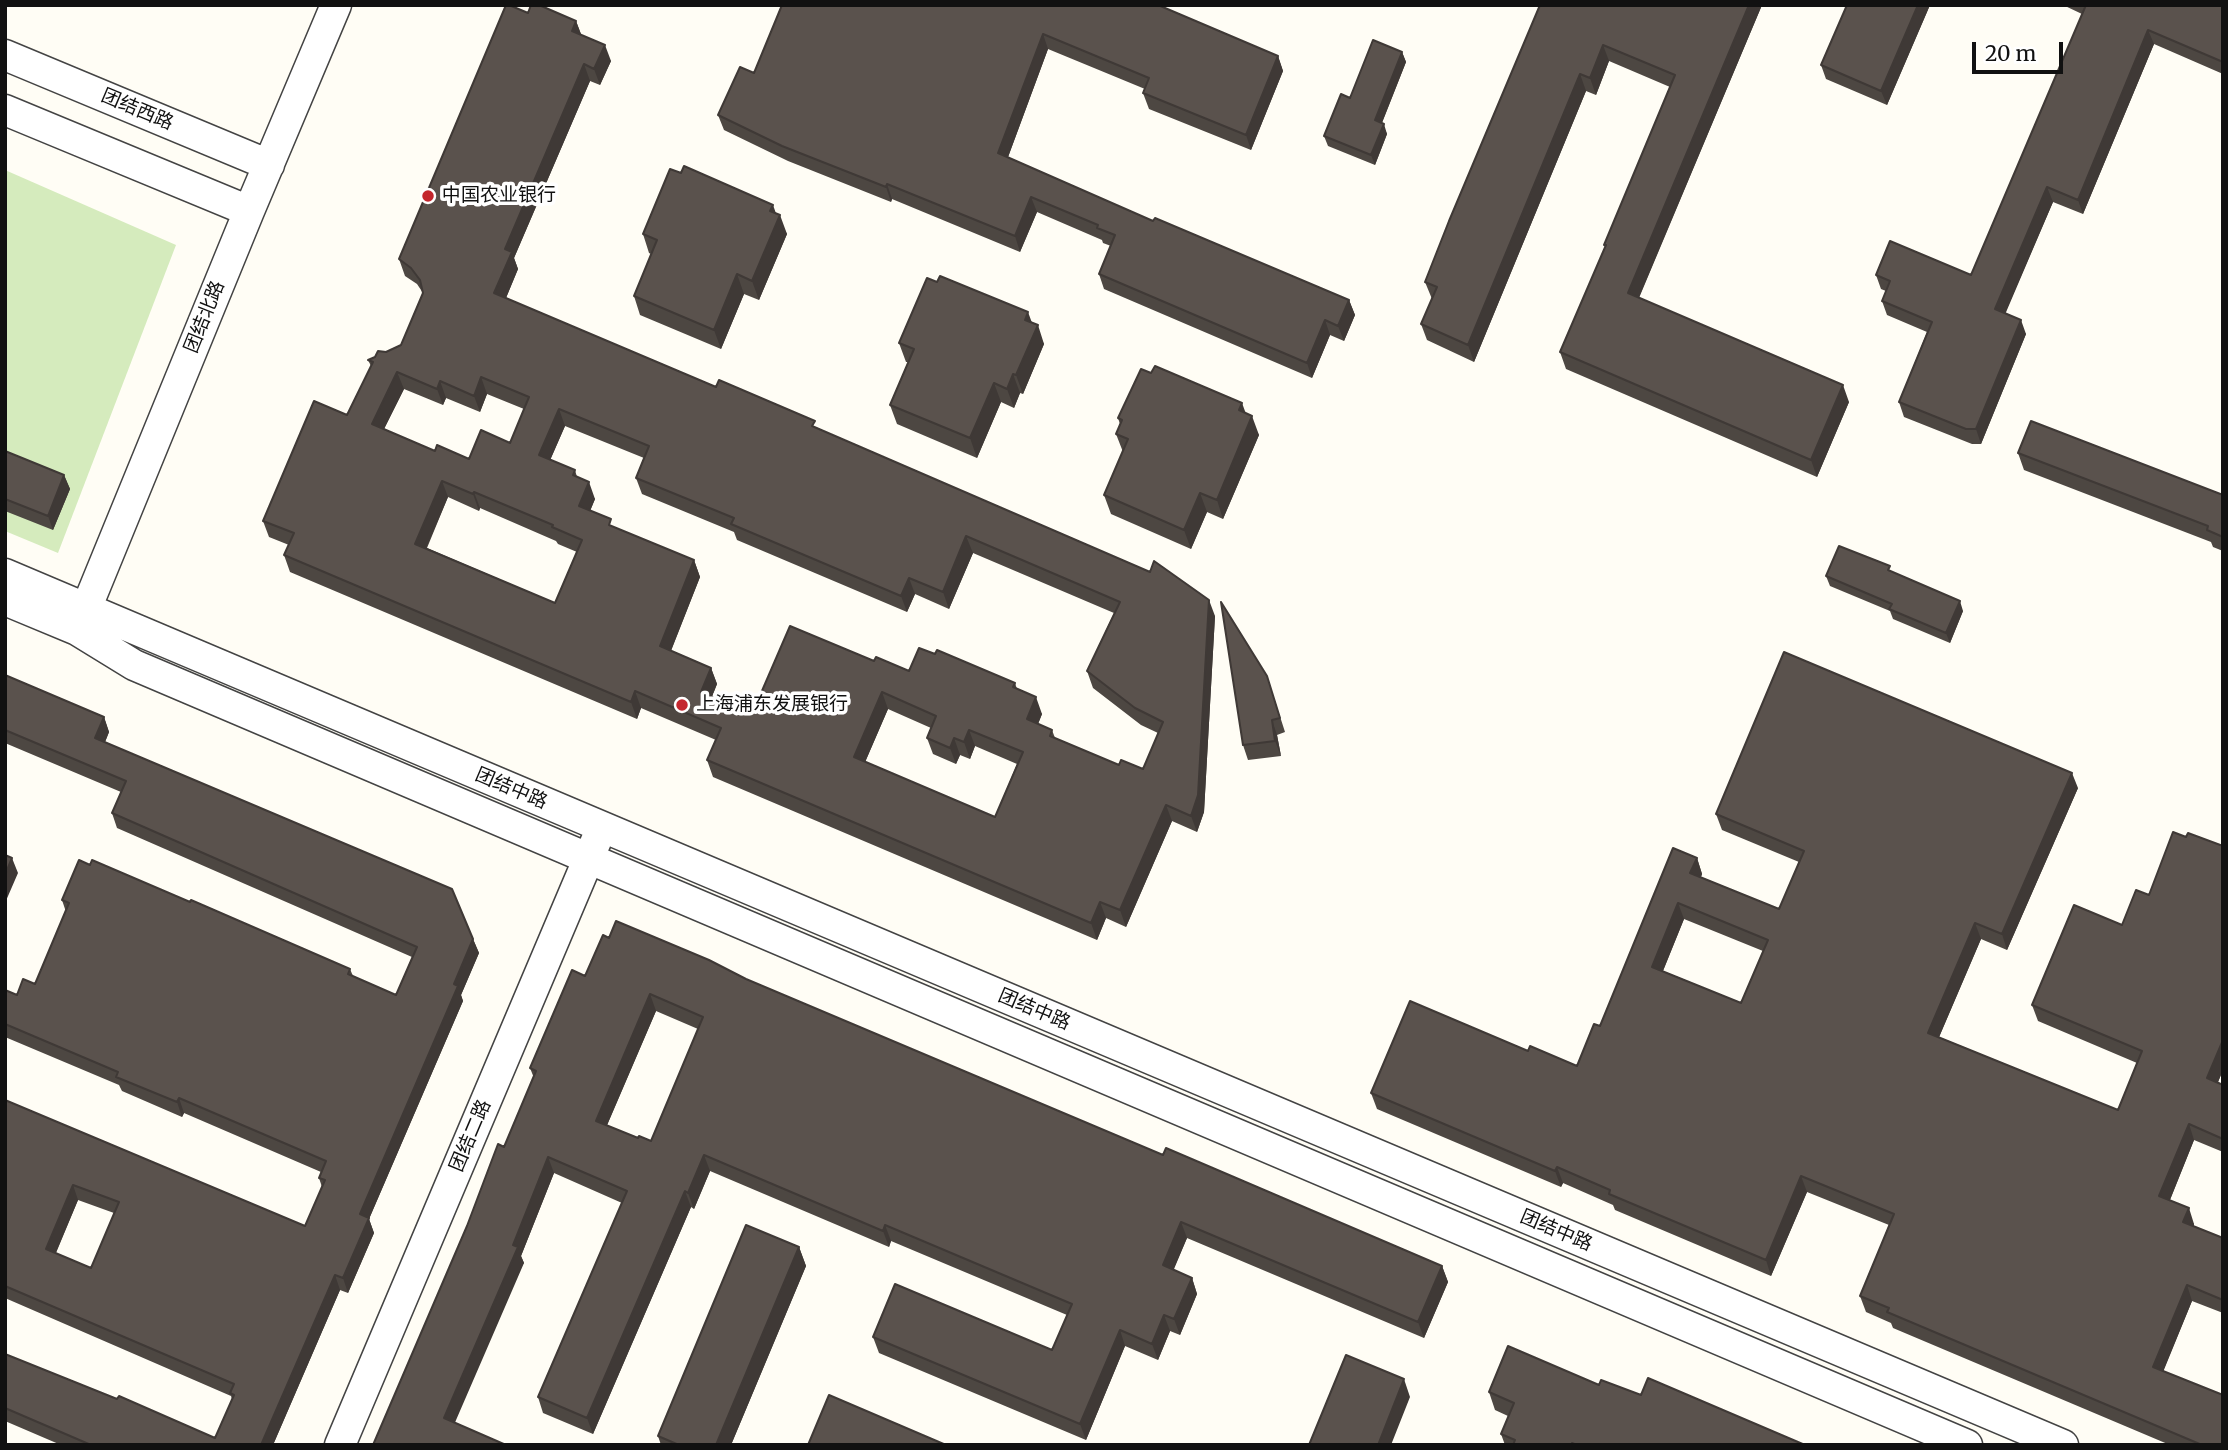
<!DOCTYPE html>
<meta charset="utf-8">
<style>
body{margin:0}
#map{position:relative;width:2228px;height:1450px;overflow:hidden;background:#fffdf5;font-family:Merriweather,serif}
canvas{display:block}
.frame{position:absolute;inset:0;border:7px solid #111;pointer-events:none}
.scale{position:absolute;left:1972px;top:42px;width:91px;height:32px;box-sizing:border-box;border:4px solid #111;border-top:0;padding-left:9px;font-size:21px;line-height:24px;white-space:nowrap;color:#111;-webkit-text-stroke:5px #fff;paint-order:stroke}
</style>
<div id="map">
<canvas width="2228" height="1450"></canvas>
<div class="frame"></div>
<div class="scale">20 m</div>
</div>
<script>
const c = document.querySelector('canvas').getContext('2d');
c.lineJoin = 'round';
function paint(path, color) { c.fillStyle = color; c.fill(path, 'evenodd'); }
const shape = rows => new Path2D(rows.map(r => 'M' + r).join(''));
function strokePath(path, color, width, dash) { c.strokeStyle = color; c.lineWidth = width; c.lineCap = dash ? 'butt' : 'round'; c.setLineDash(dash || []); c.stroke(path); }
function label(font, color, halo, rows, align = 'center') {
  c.font = font + ' Merriweather,"Noto Sans SC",serif'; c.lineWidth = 7; c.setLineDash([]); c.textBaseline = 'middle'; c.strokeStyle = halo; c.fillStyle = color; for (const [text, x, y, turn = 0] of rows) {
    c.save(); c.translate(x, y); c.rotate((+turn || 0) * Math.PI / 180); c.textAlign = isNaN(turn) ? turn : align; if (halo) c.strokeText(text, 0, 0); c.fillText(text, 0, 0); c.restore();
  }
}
paint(shape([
 [5,170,176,245,58,553,5,531]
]), '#d5ebbd');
const tertiary = shape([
 [5,55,269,165],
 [5,110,249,211],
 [5,574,2063,1445],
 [5,600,77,630,134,665,1967,1445],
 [79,626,249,211,336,5],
 [340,1445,596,841]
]);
strokePath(tertiary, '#444', 33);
strokePath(tertiary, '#fff', 30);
paint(shape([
 [782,5,1278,56,1283,71,1251,150,1149,109,1143,93,1145,89,1048,49,1008,157,1153,221,1349,300,1355,315,1344,341,1330,335,1312,378,1104,289,1099,274,1111,246,1103,243,1102,240,1037,212,1020,252,892,199,891,202,788,161,724,130,718,115,754,73],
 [1540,5,1762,5,1639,298,1849,402,1817,477,1566,369,1560,352,1605,247,1604,245,1670,87,1609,61,1596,95,1586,91,1474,362,1427,340,1421,324,1432,299,1425,282],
 [1847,5,1930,5,1887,105,1826,79,1821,65],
 [2063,5,2223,5,2223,74,2154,44,2083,214,2053,202,2005,313,2026,334,1981,444,1972,444,1904,417,1899,402,1927,332,1887,315,1882,301,1886,291,1881,289,1876,275,1971,275,2082,14],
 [528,13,576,21,581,34,611,61,600,85,590,81,514,258,518,269,506,298,716,387,818,428,1215,616,1204,812,1197,832,1172,821,1126,927,1106,918,1097,940,713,777,707,760,716,740,641,708,637,719,290,572,284,555,289,545,269,537,263,521,347,415,371,366,368,360,401,345,423,293,417,284,405,276,399,259],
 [404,389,443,405,446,398,480,412,487,394,524,409,510,443,469,459,435,451,384,429],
 [565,426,644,458,636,478,642,494,734,532,737,540,907,612,915,594,949,609,973,553,1114,613,1087,671,1093,688,1141,725,1158,733,1143,769,1119,765,1055,738,1052,730,1038,724,1042,714,1017,689,1015,683,935,654,909,671,874,661,752,714,712,697,717,684,711,668,671,651,700,577,694,560,613,527,590,511,595,499,577,477,575,470,550,460],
 [448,497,479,511,480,508,556,541,558,544,577,552,555,603,427,548],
 [888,709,931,728,927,738,933,754,956,764,960,755,970,759,975,746,1017,764,995,817,865,762],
 [1402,52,1406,62,1382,123,1387,134,1375,165,1328,146,1324,136,1350,98],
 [776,214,787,234,759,300,744,294,721,349,640,315,634,296,651,254,649,253,643,234],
 [937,282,1032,322,1044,344,1023,394,1020,393,1014,408,1001,402,977,458,897,424,890,405,908,362,906,362,899,343],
 [1246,413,1259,435,1223,519,1207,512,1191,549,1111,514,1104,495,1123,452,1116,434,1120,424,1118,418],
 [5,451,64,475,70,489,53,530,5,511],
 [2018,453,2223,495,2223,551,2213,547,2211,542,2024,470],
 [1892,572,1963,611,1950,643,1893,619,1890,611,1830,586,1826,576],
 [5,675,104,717,109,732,105,742,473,939,479,953,461,995,463,1001,369,1219,374,1233,348,1293,340,1290,273,1445,61,1445,5,1421,5,1354,215,1438,232,1399,231,1396,5,1298,5,1100,305,1226,322,1187,319,1178,321,1172,184,1113,182,1117,122,1091,119,1085,5,1037,5,990,17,995,35,984,66,912,62,900,190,902,350,969,353,976,396,995,412,957,117,828,112,813,121,792,5,743],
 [78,1200,114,1213,91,1268,56,1253],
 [1267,676,1285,732,1277,735,1281,756,1248,760,1243,745],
 [2078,788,2007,950,1981,939,1939,1037,2118,1110,2137,1063,2038,1021,2032,1005,2122,925,2149,895,2186,837,2223,846,2223,1070,2218,1082,2223,1085,2223,1152,2194,1140,2170,1200,2194,1224,2194,1226,2223,1238,2223,1313,2192,1301,2163,1371,2223,1445,2170,1445,1893,1328,1891,1323,1866,1312,1860,1296,1889,1225,1807,1192,1771,1276,1615,1210,1613,1205,1563,1183,1561,1187,1377,1109,1371,1093,1528,1051,1577,1066,1697,858,1702,874,1701,877,1779,909,1799,862,1722,830,1716,814],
 [1684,919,1763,951,1741,1003,1663,971],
 [609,938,746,979,1163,1155,1442,1266,1448,1282,1424,1338,1187,1238,1173,1270,1192,1278,1197,1294,1180,1335,1170,1331,1158,1360,1125,1346,1086,1440,879,1353,873,1337,1052,1350,1067,1315,891,1241,889,1247,710,1171,694,1209,691,1207,593,1434,543,1413,538,1397,622,1203,554,1173,521,1256,524,1263,373,1445,467,1226,504,1147,534,1078,530,1068],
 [656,1011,698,1029,651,1141,638,1138,607,1125],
 [799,1247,806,1266,731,1445,661,1445,658,1436],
 [1599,1385,1641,1395,1805,1445,1505,1445,1501,1434,1508,1416,1495,1410,1489,1392]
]), '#4d4742');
paint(shape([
 [1749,5,1762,5,1634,309,1628,293],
 [1918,5,1930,5,1887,105,1881,91],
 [576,21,582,37,572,31],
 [2148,30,2154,44,2083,214,2078,200],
 [1043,34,1048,49,1004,168,998,153],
 [605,45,611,61,600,85,594,69],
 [1603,45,1609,61,1596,95,1590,78],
 [1402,52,1406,62,1379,130,1375,120],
 [1278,56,1283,71,1251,150,1246,135],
 [584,64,590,81,514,258,518,269,501,310,494,293,505,249],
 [1580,74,1586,91,1474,362,1468,345],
 [1384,124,1387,134,1375,165,1371,155],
 [887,184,892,199,891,202,886,187],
 [2047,187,2053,202,2001,324,1995,309],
 [1031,197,1037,212,1020,252,1015,236],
 [773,205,778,219,780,215,787,234,759,300,752,281,770,211],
 [737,274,744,294,721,349,714,330],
 [1349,300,1355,315,1344,341,1338,326],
 [1028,312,1035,331,1038,325,1044,344,1023,394,1016,375,1025,320],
 [1325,320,1330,335,1312,378,1307,363],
 [2021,320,2026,334,1981,444,1976,429],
 [397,372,404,389,378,441,372,424],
 [1013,374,1020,393,1014,408,1007,389],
 [481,377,487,394,480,412,474,396],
 [440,381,446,398,443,405,437,389],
 [994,383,1001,402,977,458,970,438],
 [1843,385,1849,402,1817,477,1811,460],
 [1242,403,1249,422,1239,410],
 [559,409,565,426,545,472,539,455],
 [1252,416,1259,435,1223,519,1217,500],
 [64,475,70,489,53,530,48,516],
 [442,481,448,497,421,560,415,544],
 [589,482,595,499,585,523,579,506],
 [474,492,480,508,479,511,473,494],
 [1200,493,1207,512,1191,549,1184,530],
 [966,536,973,553,949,609,943,592],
 [694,560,700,577,666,663,660,646],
 [909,578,915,594,907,612,901,596],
 [1209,600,1215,616,1204,812,1197,832,1191,816],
 [1960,601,1963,611,1950,643,1946,633],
 [711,668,717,684,707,708,701,692],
 [635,691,641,708,637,719,631,702],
 [882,692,888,709,860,774,854,757],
 [1036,697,1042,714,1033,736,1027,719],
 [104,717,109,732,101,752,95,738],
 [1272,720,1277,735,1281,756,1275,741],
 [969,730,975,746,970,759,964,742],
 [954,738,960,755,956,764,950,748],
 [2072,773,2078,788,2007,950,2002,934],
 [1166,805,1172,821,1126,927,1120,910],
 [12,858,18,873,5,903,5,875],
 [1697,858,1702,874,1696,889,1690,873],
 [1100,902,1106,918,1097,940,1091,923],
 [1678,903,1684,919,1658,983,1652,967],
 [1975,923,1981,939,1934,1049,1928,1033],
 [473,939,479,953,461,995,463,1001,369,1219,374,1233,348,1293,343,1278,360,1214],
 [650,994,656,1011,602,1137,596,1121],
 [2223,1040,2223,1070,2213,1094,2207,1078],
 [179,1098,184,1113,182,1117,177,1102],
 [2189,1124,2194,1140,2165,1212,2159,1196],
 [704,1155,710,1171,694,1209,688,1193],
 [548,1157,554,1173,521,1256,524,1263,450,1434,444,1418],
 [1557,1167,1563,1183,1561,1187,1555,1171],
 [1801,1176,1807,1192,1771,1276,1766,1260],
 [73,1185,78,1200,51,1264,46,1249],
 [685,1191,691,1207,593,1434,587,1418],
 [2189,1208,2194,1224,2189,1237,2183,1222],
 [1181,1222,1187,1238,1169,1281,1163,1265],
 [885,1225,891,1241,889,1247,883,1231],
 [799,1247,806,1266,731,1445,716,1445],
 [1442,1266,1448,1282,1424,1338,1418,1322],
 [335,1275,340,1290,273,1445,261,1445],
 [1192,1278,1197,1294,1180,1335,1174,1319],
 [2187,1285,2192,1301,2159,1382,2153,1367],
 [1164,1315,1170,1331,1158,1360,1152,1344],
 [1120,1330,1125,1346,1086,1440,1080,1424],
 [1404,1379,1410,1397,1391,1445,1378,1445]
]), '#3f3936');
const building = shape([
 [506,5,509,5,528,13,531,5,539,5,576,21,572,31,605,45,594,69,584,64,505,249,512,252,494,293,716,387,719,380,815,421,812,426,1150,572,1154,561,1209,600,1198,795,1191,816,1166,805,1120,910,1100,902,1091,923,707,760,721,728,635,691,631,702,284,555,294,533,263,521,314,401,347,415,373,362,368,360,375,357,378,351,386,352,401,345,423,293,420,280,411,268,399,259,506,5],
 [397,372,437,389,440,381,474,396,481,377,529,397,510,443,481,430,469,459,437,445,435,451,372,424,397,372],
 [559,409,649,446,636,478,734,518,731,524,901,596,909,578,943,592,966,536,1120,602,1087,671,1135,708,1163,722,1143,769,1121,760,1119,765,1050,736,1052,730,1027,719,1036,697,1013,687,1015,683,937,650,935,654,919,648,909,671,876,657,874,661,790,626,752,714,701,692,711,668,660,646,694,560,609,525,611,519,579,506,589,482,573,475,575,470,539,455,559,409],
 [442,481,473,494,474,492,553,525,552,527,582,540,555,603,415,544,442,481],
 [882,692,936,716,927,738,950,748,954,738,964,742,969,730,1023,752,995,817,854,757,882,692],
 [782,5,1158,5,1278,56,1246,135,1143,93,1149,78,1043,34,998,153,1153,221,1155,218,1349,300,1338,326,1325,320,1307,363,1099,274,1115,235,1097,228,1098,225,1031,197,1015,236,887,184,886,187,782,146,718,115,740,67,754,73,782,5],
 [1540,5,1749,5,1628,293,1843,385,1811,460,1560,352,1606,245,1604,245,1675,75,1603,45,1590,78,1580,74,1468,345,1421,324,1437,287,1425,282,1449,221,1540,5],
 [1847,5,1918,5,1881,91,1821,65,1847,5],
 [2086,5,2223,5,2223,62,2148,30,2078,200,2047,187,1995,309,2021,320,1976,429,1966,429,1899,402,1932,322,1882,301,1890,281,1876,275,1890,241,1971,275,2086,5],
 [1373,40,1402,52,1375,120,1384,124,1371,155,1324,136,1341,94,1350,98,1373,40],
 [684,166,773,205,770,211,780,215,752,281,737,274,714,330,634,296,657,240,643,234,670,169,681,173,684,166],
 [940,276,1028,312,1025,320,1038,325,1016,375,1013,374,1007,389,994,383,970,438,890,405,914,349,899,343,927,278,937,282,940,276],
 [1155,366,1242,403,1239,410,1252,416,1217,500,1200,493,1184,530,1104,495,1128,439,1116,434,1122,420,1118,418,1141,369,1151,373,1155,366],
 [2031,421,2223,495,2223,537,2207,530,2208,526,2018,453,2031,421],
 [5,451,64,475,48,516,5,499,5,451],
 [1839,546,1890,566,1888,570,1960,601,1946,633,1889,609,1892,604,1826,576,1839,546],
 [1221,602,1267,676,1280,718,1272,720,1275,741,1243,745,1221,602],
 [1784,652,2072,773,2002,934,1975,923,1928,1033,2118,1110,2142,1051,2032,1005,2074,905,2122,925,2136,890,2149,895,2173,832,2186,837,2188,833,2223,846,2223,1040,2207,1078,2223,1085,2223,1139,2189,1124,2159,1196,2189,1208,2183,1222,2223,1238,2223,1300,2187,1285,2153,1367,2223,1395,2223,1445,2202,1445,1887,1312,1889,1308,1860,1296,1894,1214,1801,1176,1766,1260,1609,1194,1610,1190,1557,1167,1555,1171,1371,1093,1410,1001,1528,1051,1530,1046,1577,1066,1594,1024,1600,1026,1673,848,1697,858,1690,873,1779,909,1804,851,1716,814,1784,652],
 [1678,903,1768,940,1741,1003,1652,967,1678,903],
 [5,675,104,717,95,738,452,889,473,939,454,984,458,986,360,1214,369,1218,343,1278,335,1275,261,1445,91,1445,5,1408,5,1354,117,1399,119,1396,215,1438,234,1395,230,1393,234,1384,5,1286,5,1100,305,1226,325,1180,319,1178,326,1161,179,1098,177,1102,116,1077,118,1072,5,1024,5,990,17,995,23,979,35,984,69,903,62,900,79,860,90,865,92,860,190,902,191,900,350,969,348,974,396,995,417,947,112,813,126,781,5,730,5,675],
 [73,1185,119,1202,91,1268,46,1249,73,1185],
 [5,855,12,858,5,875,5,855],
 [616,921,709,960,746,979,1163,1155,1166,1148,1442,1266,1418,1322,1181,1222,1163,1265,1192,1278,1174,1319,1164,1315,1152,1344,1120,1330,1080,1424,873,1337,895,1284,1052,1350,1072,1304,885,1225,883,1231,704,1155,688,1193,685,1191,587,1418,538,1397,627,1191,548,1157,513,1245,518,1247,444,1418,506,1445,373,1445,467,1226,498,1144,504,1147,536,1071,530,1068,572,970,585,976,603,935,609,938,616,921],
 [650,994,703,1017,651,1141,639,1136,638,1138,596,1121,650,994],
 [746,1225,799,1247,716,1445,679,1445,658,1436,746,1225],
 [1508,1346,1599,1385,1601,1380,1641,1395,1648,1378,1805,1445,1577,1445,1572,1443,1571,1445,1513,1445,1515,1440,1501,1434,1514,1403,1489,1392,1508,1346],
 [1346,1355,1404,1379,1378,1445,1309,1445,1346,1355],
 [829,1395,946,1445,808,1445,829,1395]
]);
paint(building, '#5a524d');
strokePath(building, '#3f3936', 2);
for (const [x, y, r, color] of [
 [428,196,7,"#c4262e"],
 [682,705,7,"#c4262e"]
]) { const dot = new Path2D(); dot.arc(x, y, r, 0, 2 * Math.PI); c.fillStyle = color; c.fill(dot); strokePath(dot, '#fff', 2.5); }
label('19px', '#111', '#fff', [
 ["团结西路",137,110,23],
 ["团结北路",205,317,-68],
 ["团结中路",511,789,23],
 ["团结中路",1034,1010,23],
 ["团结二路",471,1136,-67],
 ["团结中路",1556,1231,23]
]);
label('19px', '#111', '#fff', [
 ["中国农业银行",442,196],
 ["上海浦东发展银行",696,705]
], 'left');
</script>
